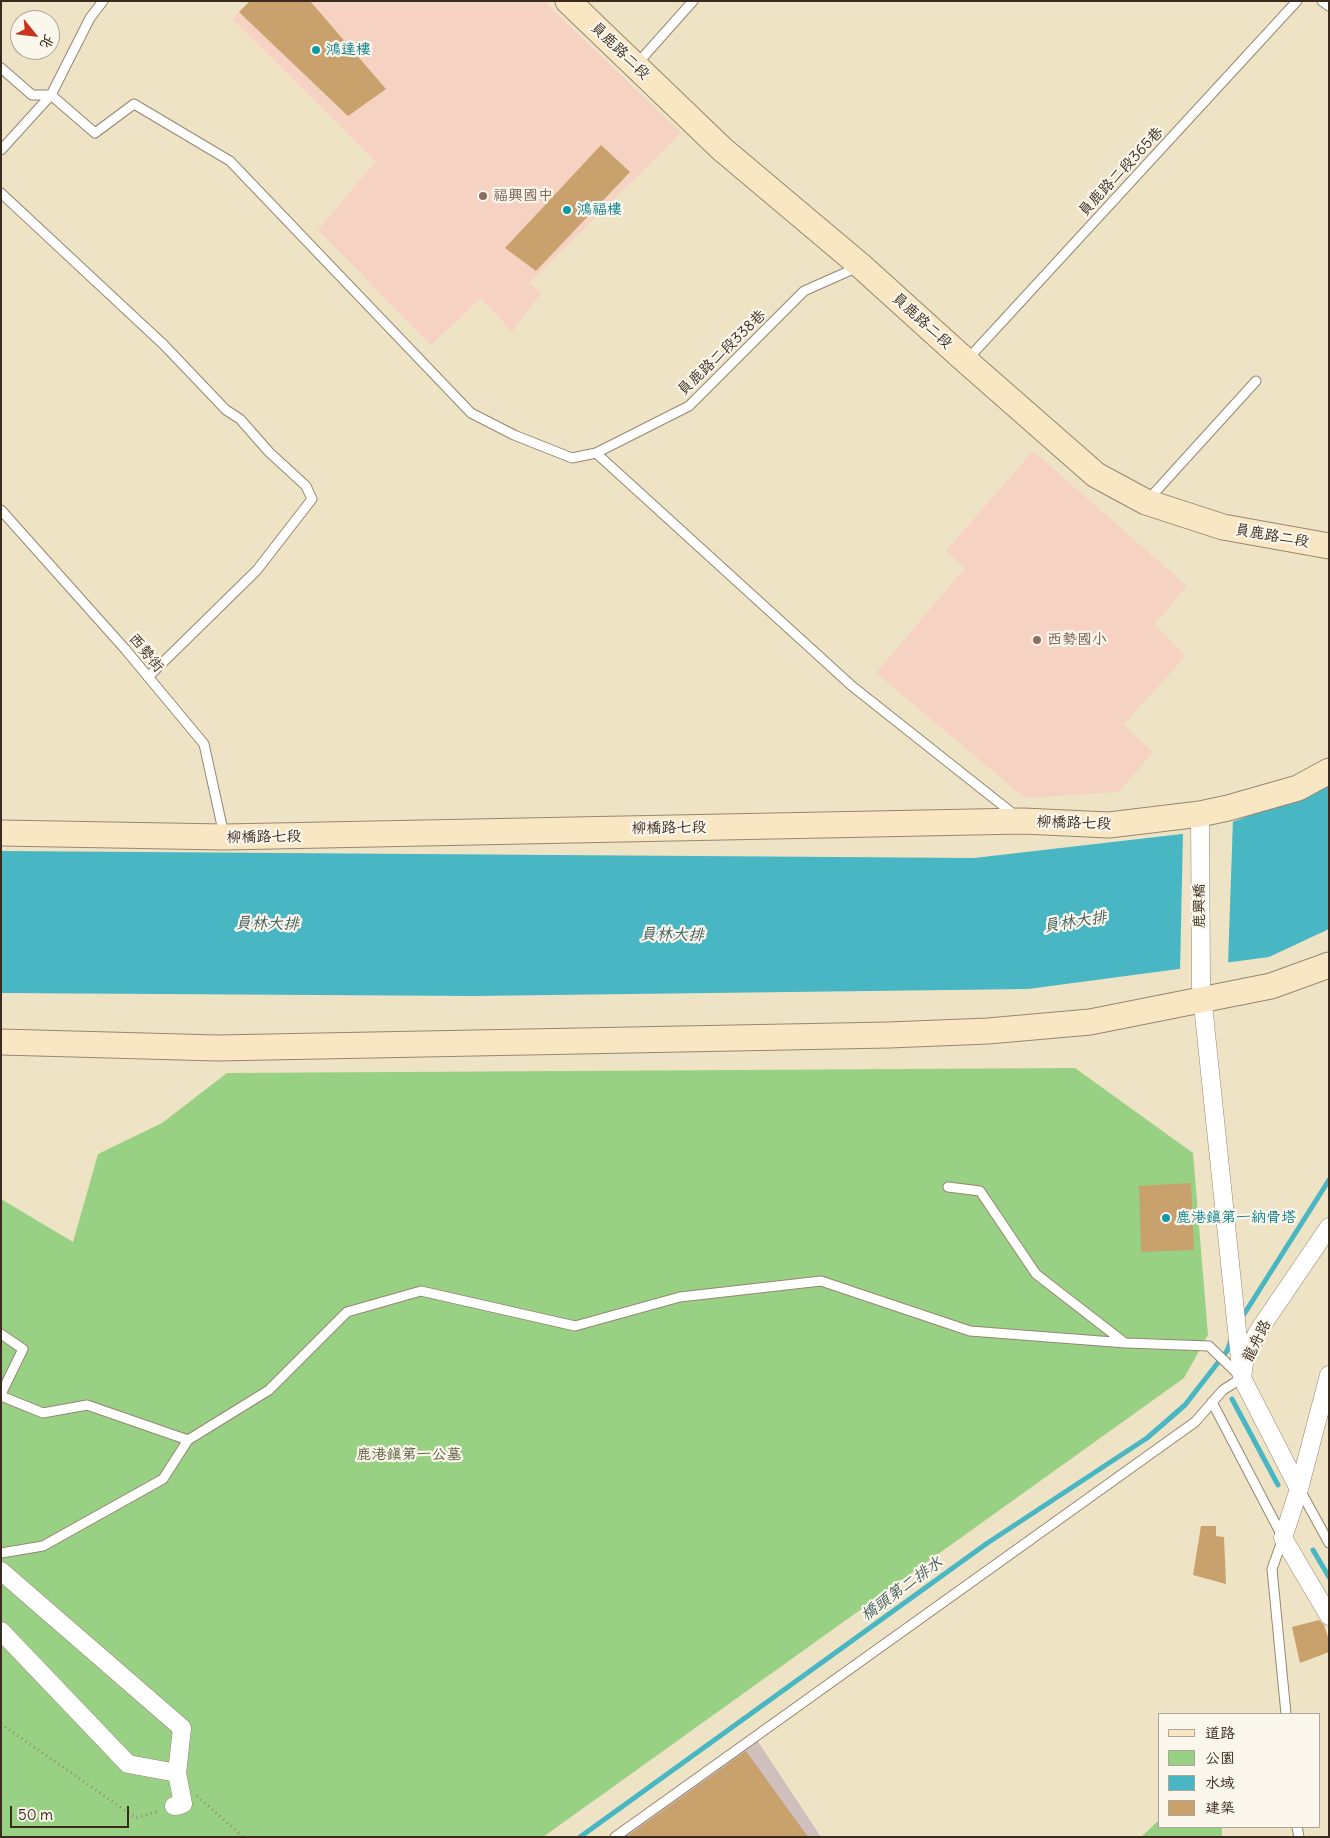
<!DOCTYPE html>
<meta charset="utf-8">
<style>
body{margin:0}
#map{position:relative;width:1330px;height:1838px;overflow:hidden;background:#efe3c5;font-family:Delius,"LXGW WenKai TC",sans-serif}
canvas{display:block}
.frame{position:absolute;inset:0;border:2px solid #3b2a1e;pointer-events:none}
.legend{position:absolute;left:1158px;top:1713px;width:162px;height:115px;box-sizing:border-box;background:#fbf7ec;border:1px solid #aea59a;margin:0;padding:6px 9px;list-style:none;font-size:15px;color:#3b2a1e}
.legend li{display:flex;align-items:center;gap:10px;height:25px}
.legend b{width:25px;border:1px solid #aea59a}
.north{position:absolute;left:10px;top:10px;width:50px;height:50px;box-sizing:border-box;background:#fbf7ec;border:1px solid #aea59a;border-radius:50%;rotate:119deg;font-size:14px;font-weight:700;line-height:20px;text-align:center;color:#3b2a1e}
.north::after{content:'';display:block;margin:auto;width:18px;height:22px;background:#c8321e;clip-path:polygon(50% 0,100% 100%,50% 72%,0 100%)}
.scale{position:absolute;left:10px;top:1806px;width:119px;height:22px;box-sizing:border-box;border:2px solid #3b2a1e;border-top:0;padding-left:6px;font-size:15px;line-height:18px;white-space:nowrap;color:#3b2a1e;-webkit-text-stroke:4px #fbf7ec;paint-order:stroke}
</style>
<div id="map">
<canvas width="1330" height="1838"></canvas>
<div class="frame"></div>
<ul class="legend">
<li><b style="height:6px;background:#f9e7c3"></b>道路</li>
<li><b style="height:14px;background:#99d184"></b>公園</li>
<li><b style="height:14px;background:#49b6c4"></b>水域</li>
<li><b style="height:14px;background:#c8a16c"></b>建築</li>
</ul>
<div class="north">北</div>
<div class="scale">50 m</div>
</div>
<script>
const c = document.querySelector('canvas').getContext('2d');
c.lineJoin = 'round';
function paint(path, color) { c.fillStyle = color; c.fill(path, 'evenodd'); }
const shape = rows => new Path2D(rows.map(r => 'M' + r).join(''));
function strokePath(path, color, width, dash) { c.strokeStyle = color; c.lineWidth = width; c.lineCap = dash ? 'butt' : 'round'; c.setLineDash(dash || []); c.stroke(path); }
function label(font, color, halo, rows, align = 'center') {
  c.font = font + ' Delius,"LXGW WenKai TC",sans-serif'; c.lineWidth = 4.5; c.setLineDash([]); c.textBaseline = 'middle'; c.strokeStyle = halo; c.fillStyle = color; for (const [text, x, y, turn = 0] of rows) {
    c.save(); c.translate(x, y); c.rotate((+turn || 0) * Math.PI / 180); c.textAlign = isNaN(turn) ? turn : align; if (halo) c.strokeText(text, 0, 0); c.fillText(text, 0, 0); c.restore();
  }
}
paint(shape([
 [250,1,544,1,681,133,529,283,541,293,512,332,481,298,431,345,318,230,376,161,232,19],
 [1033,451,1187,586,1155,624,1186,656,1123,725,1153,752,1119,792,1025,798,876,673,965,568,946,551]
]), '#f6d2c3');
paint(shape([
 [755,1737,821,1837,615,1837]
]), '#d1bfbd');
paint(shape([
 [1075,1068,1193,1153,1208,1335,1184,1378,543,1837,1,1837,1,1199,73,1242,98,1154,162,1123,227,1073],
 [1159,1820,1159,1827,1222,1827,1222,1837,1141,1837]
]), '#99d184');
paint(shape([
 [1329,786,1329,929,1269,957,1028,989,473,996,1,993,1,851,974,858,1208,831]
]), '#49b6c4');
paint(shape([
 [1233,819,1228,965,1180,971,1183,833,1208,828]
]), '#efe3c5');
strokePath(shape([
 [1241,1319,1329,1180],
 [1232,1399,1278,1485],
 [1313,1550,1329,1577],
 [580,1837,986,1544,1147,1438,1185,1405,1227,1351,1232,1338]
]), '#49b6c4', 5);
paint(shape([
 [250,1,310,1,386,89,348,116,239,12],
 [601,145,630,172,536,271,505,248],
 [1191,1183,1194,1250,1141,1252,1139,1186],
 [1201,1526,1216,1526,1216,1536,1224,1537,1226,1584,1193,1575],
 [1319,1620,1324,1625,1329,1640,1329,1652,1300,1663,1292,1627],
 [746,1751,808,1837,626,1837]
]), '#c8a16c');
const service = shape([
 [1322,1,1329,6],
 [636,65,693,1],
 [1,68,32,95,51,95,95,133,134,104,230,161,471,413,514,435,572,458,596,453,852,686,1016,816],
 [1,150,51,95,90,18,103,1],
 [1,193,164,345,226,410,240,419,269,452,306,486,312,499,257,570,148,677],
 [966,361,1297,1],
 [596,453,689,406,804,291,858,267],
 [1147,501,1256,381],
 [1,510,125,649,204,744,224,835],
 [948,1187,980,1191,1036,1274,1125,1343],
 [1,1334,23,1349,1,1394],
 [1,1396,43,1413,87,1405,188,1440,269,1390,347,1312,421,1291,575,1326,680,1297,821,1281,970,1331,1126,1343,1209,1346,1242,1378,1223,1390,1195,1422,615,1837],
 [1212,1402,1283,1538,1272,1569,1286,1714],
 [1300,1490,1329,1543],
 [1,1553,43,1546,163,1479,188,1440],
 [1297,1827,1299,1837]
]);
const minor = shape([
 [1200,814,1201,986,1242,1378],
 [1329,1375,1299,1489,1283,1538,1329,1616],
 [1299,1489,1242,1378,1244,1363,1249,1349,1259,1330,1329,1227],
 [1,1571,182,1728,177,1773,128,1764,1,1631],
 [177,1773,183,1804,180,1805,174,1806,183,1804]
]);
const secondary = shape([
 [568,1,722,149,861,266,966,361,1096,475,1146,502,1223,527,1329,546],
 [1,833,224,837,1023,821,1109,825,1200,814,1228,808,1298,788,1329,771],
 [1,1042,217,1048,889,1035,988,1031,1090,1022,1271,986,1329,965]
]);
strokePath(service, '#958672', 11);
strokePath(minor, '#958672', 19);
strokePath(secondary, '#958672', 27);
strokePath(shape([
 [1,1724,136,1818,159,1811],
 [197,1796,243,1837]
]), '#958672', 3, [1, 4]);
strokePath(service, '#fff', 9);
strokePath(minor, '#fff', 18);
strokePath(secondary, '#f9e7c3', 25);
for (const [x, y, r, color] of [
 [316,50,5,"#0f9aa8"],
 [483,196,5,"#8d6e63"],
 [567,210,5,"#0f9aa8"],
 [1037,640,5,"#8d6e63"],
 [1166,1218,5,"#0f9aa8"]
]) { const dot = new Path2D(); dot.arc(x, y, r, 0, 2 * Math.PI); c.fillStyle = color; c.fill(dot); strokePath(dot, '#fbf7ec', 2); }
label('15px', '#0d838f', '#fbf7ec', [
 ["鴻達樓",326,50],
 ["鴻福樓",577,210],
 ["鹿港鎮第一納骨塔",1176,1218]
], 'left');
label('15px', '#3b2a1e', '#fbf7ec', [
 ["員鹿路二段",620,51,44],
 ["員鹿路二段365巷",1121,172,-47],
 ["員鹿路二段",922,321,42],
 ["員鹿路二段338巷",722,353,-44],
 ["員鹿路二段",1272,536,10],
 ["西勢街",146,653,50],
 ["柳橋路七段",1074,823,2],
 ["柳橋路七段",669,828,-1],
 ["柳橋路七段",264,837,-1],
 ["鹿興橋",1200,906,-90],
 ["龍舟路",1257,1341,-64]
]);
label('15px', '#785e54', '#fbf7ec', [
 ["福興國中",493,196],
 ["西勢國小",1047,640]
], 'left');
label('15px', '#575c3d', '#fbf7ec', [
 ["鹿港鎮第一公墓",409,1455]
]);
label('italic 16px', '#405b58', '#fbf7ec', [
 ["員林大排",1075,922,-9],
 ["員林大排",267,924,1],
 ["員林大排",672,935,1],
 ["橋頭第二排水",902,1589,-36]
]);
</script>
